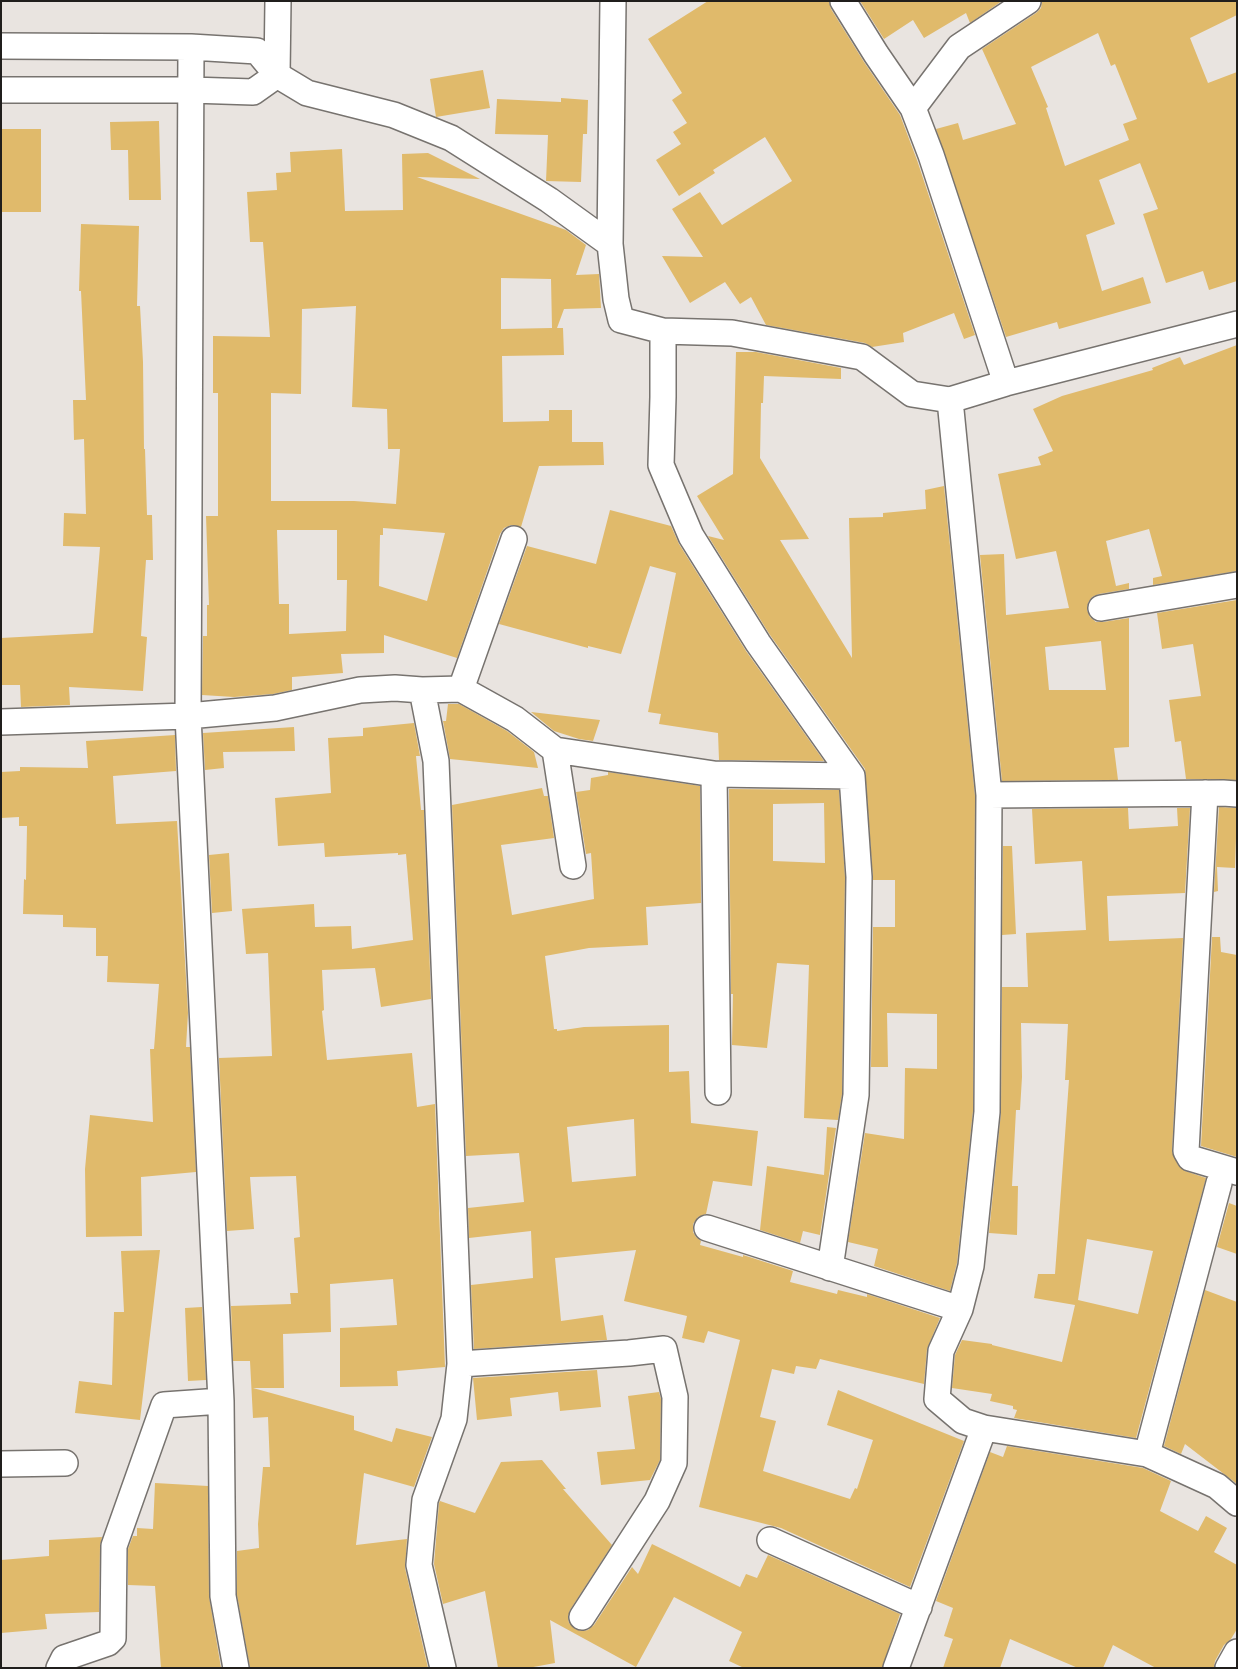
<!DOCTYPE html>
<style>
body{margin:0}
#map{position:relative;width:1238px;height:1669px;overflow:hidden;background:#e9e4e0;font-family:Barlow,sans-serif}
canvas{display:block}
.frame{position:absolute;inset:0;border:2px solid #201e1c;pointer-events:none}
</style>
<div id="map">
<canvas width="1238" height="1669"></canvas>
<div class="frame"></div>
</div>
<script>
const c = document.querySelector('canvas').getContext('2d');
c.lineJoin = 'round';
function paint(path, color) { c.fillStyle = color; c.fill(path, 'evenodd'); }
const shape = rows => new Path2D(rows.map(r => 'M' + r).join(''));
function strokePath(path, color, width, dash) { c.strokeStyle = color; c.lineWidth = width; c.lineCap = dash ? 'butt' : 'round'; c.setLineDash(dash || []); c.stroke(path); }
paint(shape([
 [708,1,829,1,831,9,864,62,900,115,917,160,975,335,964,339,954,313,903,333,904,342,872,347,865,343,766,325,751,297,740,304,725,282,690,303,662,256,703,257,672,209,700,192,722,225,792,181,765,137,713,170,715,173,679,196,656,160,681,144,673,132,687,123,672,100,682,93,648,39],
 [860,1,1002,1,970,23,966,13,924,38,913,20,884,39],
 [1042,1,1237,1,1237,15,1190,38,1208,83,1237,72,1237,281,1209,290,1203,271,1166,283,1143,214,1158,209,1140,163,1099,180,1115,224,1086,235,1102,291,1143,277,1151,303,1059,329,1057,322,1006,337,936,129,958,123,963,140,1016,124,982,49,1036,13,1041,8],
 [1098,33,1111,66,1115,64,1137,119,1123,124,1129,140,1065,166,1046,108,1048,107,1031,67],
 [483,70,490,108,436,117,430,79],
 [561,98,588,100,587,134,583,134,581,182,546,181,548,135,495,134,497,99,561,102],
 [159,121,161,200,129,200,128,150,111,150,110,122],
 [1,129,41,129,41,212,1,212],
 [342,149,345,211,403,210,402,154,428,153,480,179,417,177,566,230,586,245,576,275,599,274,601,308,564,309,557,328,563,328,564,355,502,356,503,422,549,421,549,410,572,410,572,442,603,442,604,465,539,466,521,527,511,525,504,528,500,534,457,658,384,635,384,653,341,654,343,673,292,677,292,690,273,694,234,697,202,695,203,636,207,636,207,605,209,605,206,516,218,516,218,393,213,393,213,336,270,337,263,242,250,242,247,192,277,190,276,173,291,172,290,152],
 [501,278,551,279,552,328,501,329],
 [356,306,352,407,387,409,388,449,400,449,396,504,354,501,271,501,271,393,301,394,302,309],
 [383,528,445,533,427,601,379,586,380,535,383,535],
 [277,530,337,530,337,580,347,580,346,631,289,634,289,604,279,604],
 [81,224,139,226,137,306,140,306,143,362,144,449,145,449,147,515,152,515,153,560,146,560,141,636,147,637,143,691,69,687,70,705,21,707,20,685,1,685,1,638,93,633,100,547,63,546,64,513,86,514,84,439,74,440,73,400,86,400,81,291,79,291],
 [1237,345,1237,571,1153,585,1153,578,1162,576,1149,529,1106,541,1116,586,1129,583,1129,589,1099,594,1092,597,1088,603,1087,610,1090,617,1096,622,1103,622,1129,618,1129,747,1114,748,1118,780,1002,781,980,555,1004,554,1006,615,1069,608,1056,551,1016,559,998,474,1041,465,1038,457,1053,451,1033,409,1062,396,1153,370,1152,368,1180,357,1184,365],
 [1101,641,1106,690,1049,690,1045,647],
 [736,352,756,352,841,368,841,379,764,376,763,403,761,403,760,458,809,539,780,540,852,658,849,518,883,517,883,513,926,509,925,490,944,486,975,796,973,1111,957,1263,950,1291,874,1266,878,1249,848,1242,865,1133,904,1139,905,1068,937,1069,937,1014,887,1013,888,1067,871,1067,873,927,895,927,895,880,873,880,865,769,770,635,708,536,724,540,697,496,733,474],
 [610,510,671,526,679,544,746,651,824,761,719,760,718,733,659,724,661,714,648,712,676,573,650,566,621,654,588,646,588,648,499,624,527,546,596,564],
 [1237,600,1237,780,1186,779,1181,741,1175,742,1169,700,1201,696,1193,644,1162,649,1157,613],
 [448,704,459,704,507,731,534,752,538,768,450,759,443,721,446,721],
 [531,712,600,720,593,741,579,739,554,731],
 [414,723,420,756,416,756,421,810,424,810,431,999,381,1007,375,968,322,970,324,1010,322,1011,327,1060,412,1053,417,1107,435,1104,445,1367,397,1371,398,1386,340,1387,340,1328,397,1325,393,1279,330,1284,331,1332,283,1334,284,1388,253,1388,354,1416,354,1430,392,1442,396,1428,432,1437,414,1487,364,1473,356,1545,407,1539,405,1568,428,1668,250,1668,237,1595,237,1551,259,1548,258,1524,263,1467,270,1467,268,1417,253,1418,250,1361,233,1361,231,1306,291,1304,290,1293,298,1293,294,1238,300,1237,296,1176,250,1177,254,1229,227,1231,219,1058,272,1056,268,953,246,954,242,909,314,904,315,927,351,926,352,949,413,940,406,854,398,855,398,853,325,857,324,843,278,846,275,798,331,793,328,738,363,736,363,728],
 [294,727,295,751,223,752,224,768,205,770,203,733],
 [175,735,176,771,113,776,116,824,177,821,188,1013,186,1047,190,1047,196,1172,141,1177,142,1236,86,1237,85,1169,90,1115,153,1122,150,1049,154,1049,159,984,107,982,108,956,96,956,96,928,63,927,63,915,23,914,24,879,26,880,27,826,19,826,19,817,1,818,1,772,20,771,20,767,88,768,86,741],
 [608,772,700,786,701,903,646,907,648,945,589,948,545,956,554,1029,557,1029,557,1031,584,1027,669,1025,669,1072,689,1071,691,1123,758,1131,752,1186,713,1181,706,1214,698,1217,693,1224,693,1232,696,1237,701,1241,700,1245,743,1257,743,1255,793,1271,790,1282,837,1294,838,1290,867,1297,867,1294,940,1318,927,1349,924,1384,820,1359,816,1369,796,1366,794,1374,772,1369,760,1417,776,1421,763,1471,850,1499,855,1488,857,1489,873,1440,827,1425,838,1390,964,1441,910,1587,781,1528,699,1507,740,1340,708,1331,704,1343,682,1338,687,1316,624,1301,636,1250,555,1258,561,1321,603,1315,607,1340,474,1349,471,1285,533,1278,531,1231,469,1238,468,1208,524,1202,519,1153,466,1156,452,805,542,788,544,796,548,796,554,838,501,845,512,915,594,899,591,853,586,854,576,792,590,790,591,778,608,775],
 [634,1119,636,1176,572,1182,567,1127],
 [729,789,839,790,845,877,842,1094,838,1120,804,1118,809,965,777,963,767,1048,732,1045,733,994,731,994],
 [824,803,825,863,773,861,773,804],
 [1219,807,1237,808,1235,868,1217,867,1218,891,1214,892],
 [1128,808,1129,829,1178,826,1177,808,1190,808,1185,893,1107,896,1109,941,1183,938,1172,1151,1178,1165,1185,1171,1206,1178,1136,1438,1014,1418,1017,1410,1013,1409,1013,1406,990,1401,992,1394,952,1388,955,1355,962,1340,992,1344,992,1345,1062,1362,1075,1305,1034,1298,1038,1274,1055,1274,1069,1080,1065,1080,1068,1024,1021,1023,1022,1077,1020,1110,1016,1110,1012,1186,1018,1186,1017,1235,989,1233,1001,1112,1002,987,1028,987,1026,933,1086,930,1082,861,1035,864,1032,809],
 [1087,1239,1153,1251,1138,1314,1078,1300],
 [1003,846,1012,846,1016,934,1002,935],
 [229,853,232,911,212,913,209,855],
 [1212,937,1220,937,1221,952,1237,955,1237,1157,1201,1146],
 [827,1127,836,1128,820,1235,803,1231,800,1243,760,1230,767,1166,824,1175],
 [1229,1203,1237,1206,1237,1254,1217,1247],
 [160,1250,140,1420,75,1413,79,1381,112,1385,114,1312,124,1312,121,1251],
 [1205,1290,1237,1302,1237,1484,1185,1444,1181,1454,1164,1446],
 [202,1307,206,1380,188,1381,185,1308],
 [597,1370,601,1407,560,1411,558,1392,510,1398,512,1416,477,1420,473,1378],
 [659,1392,661,1399,660,1460,650,1480,601,1485,597,1452,635,1449,628,1396],
 [1007,1446,1143,1468,1171,1481,1160,1511,1198,1531,1206,1516,1227,1528,1214,1552,1237,1565,1237,1629,1231,1639,1224,1645,1215,1661,1214,1668,1156,1668,1113,1645,1103,1668,1078,1668,1010,1639,1000,1668,943,1668,953,1639,944,1636,953,1608,936,1601,990,1452,1003,1457],
 [542,1460,566,1489,563,1489,612,1545,570,1610,568,1617,569,1623,575,1629,582,1631,588,1630,594,1625,632,1567,638,1574,652,1544,740,1587,746,1574,757,1578,768,1555,900,1614,882,1668,744,1668,729,1661,742,1632,674,1597,636,1667,550,1620,555,1663,528,1668,498,1668,485,1591,443,1604,434,1564,439,1503,440,1501,475,1513,501,1462],
 [155,1483,208,1486,209,1596,221,1668,161,1668,155,1586,128,1585,128,1549,133,1536,137,1536,137,1528,153,1529],
 [102,1537,100,1546,99,1612,45,1614,47,1629,1,1633,1,1560,49,1556,49,1540]
]), '#e0ba6b');
const minor = shape([
 [613,1,610,244,616,299,621,320,663,331,732,333,862,357,912,394,950,400,1006,383,1237,324],
 [843,1,876,54,913,108,931,155,1006,383],
 [1,46,191,47,257,51,277,75,307,93,394,115,451,138,549,200,610,244],
 [191,47,188,716,221,1401,223,1596,236,1668],
 [277,75,278,1],
 [1,90,191,90,253,92,277,75],
 [913,108,959,47,1028,1],
 [663,331,663,397,661,465,691,536,758,643,852,776,859,877,856,1095,830,1268],
 [950,400,989,795,987,1112,971,1266,960,1309,941,1351,937,1399,963,1421,984,1428,1147,1454,1217,1486,1237,1503],
 [1101,608,1237,585],
 [461,689,514,539],
 [422,690,461,689,515,719,555,750,714,774,852,776],
 [1,722,188,716,275,708,360,690,395,688,422,690,436,761,460,1364,454,1419,425,1500,419,1565,443,1668],
 [555,750,573,866],
 [714,774,718,1092],
 [1205,793,1186,1151,1190,1158,1237,1172],
 [989,795,1223,793,1237,794],
 [707,1228,960,1309],
 [460,1364,629,1353,664,1349,675,1397,674,1463,657,1501,582,1617],
 [1147,1454,1219,1183],
 [1,1464,65,1463],
 [770,1540,919,1607],
 [59,1668,64,1658,108,1643,113,1638,114,1546,164,1405,221,1401],
 [896,1668,984,1428],
 [1228,1668,1237,1652]
]);
strokePath(minor, '#77736f', 28);
strokePath(minor, '#fff', 25);
</script>
